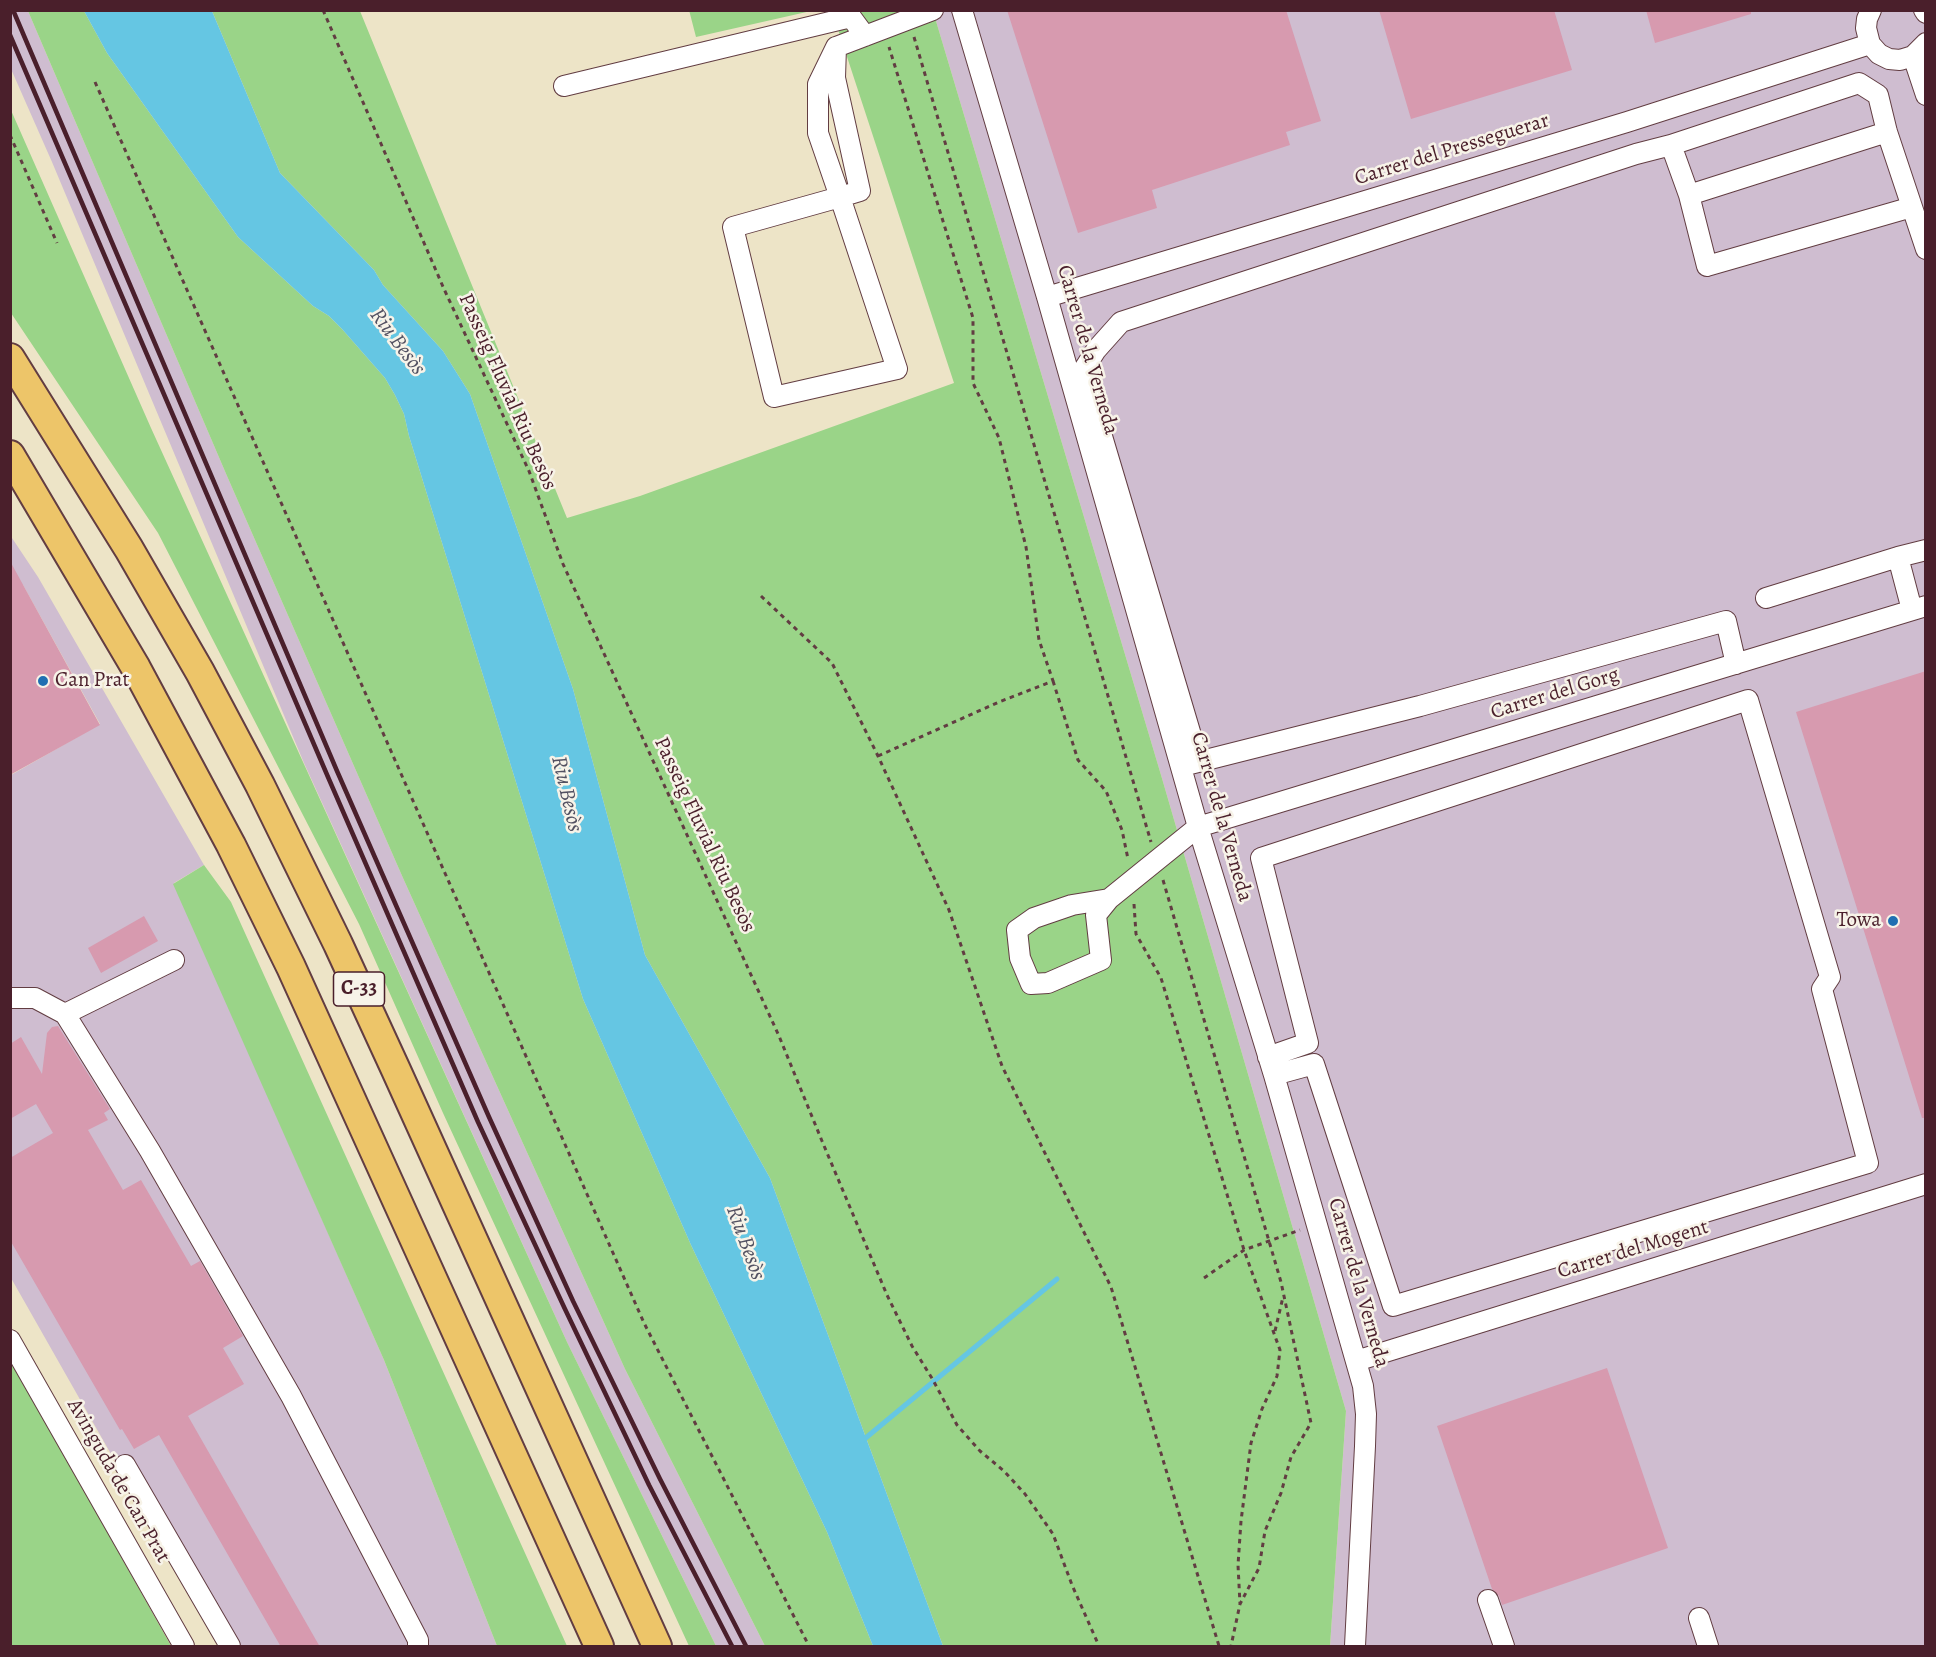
<!DOCTYPE html>
<meta charset="utf-8">
<style>
body{margin:0}
#map{position:relative;width:1936px;height:1657px;overflow:hidden;background:#ede4c7;font-family:Alegreya,serif}
canvas{display:block}
.frame{position:absolute;inset:0;border:12px solid #4a1f2b;pointer-events:none}
</style>
<div id="map">
<canvas width="1936" height="1657"></canvas>
<div class="frame"></div>
</div>
<script>
const c = document.querySelector('canvas').getContext('2d');
c.lineJoin = 'round';
function paint(path, color) { c.fillStyle = color; c.fill(path, 'evenodd'); }
const shape = rows => new Path2D(rows.map(r => 'M' + r).join(''));
function strokePath(path, color, width, dash) { c.strokeStyle = color; c.lineWidth = width; c.lineCap = dash ? 'butt' : 'round'; c.setLineDash(dash || []); c.stroke(path); }
function label(font, color, halo, rows, align = 'center') {
  c.font = font + ' Alegreya,serif'; c.lineWidth = 5; c.setLineDash([]); c.textBaseline = 'middle'; c.strokeStyle = halo; c.fillStyle = color; for (const [text, x, y, turn = 0] of rows) {
    c.save(); c.translate(x, y); c.rotate((+turn || 0) * Math.PI / 180); c.textAlign = isNaN(turn) ? turn : align; if (halo) c.strokeText(text, 0, 0); c.fillText(text, 0, 0); c.restore();
  }
}
paint(shape([
 [10,11,28,11,227,476,403,878,625,1369,765,1646,716,1646,567,1342,304,763,52,162,11,69],
 [933,11,1925,11,1925,1646,1330,1646,1346,1411,1161,775],
 [10,535,38,577,204,865,174,883,384,1360,497,1646,220,1646,11,1278,11,775,100,724,23,585,11,591]
]), '#cfbdd0');
paint(shape([
 [689,10,811,10,811,11,696,37],
 [28,11,84,11,107,53,238,237,313,306,329,316,342,329,385,378,395,395,404,414,409,436,583,999,691,1245,827,1532,873,1646,765,1646,625,1369,403,878,227,476],
 [212,11,360,11,567,518,640,496,954,383,832,11,933,11,1161,775,1346,1411,1330,1646,943,1646,770,1178,645,955,573,689,470,394,443,351,383,285,374,270,280,173],
 [10,108,151,428,567,1342,716,1646,689,1646,443,1113,359,924,158,533,11,313],
 [204,865,231,902,567,1646,497,1646,384,1360,173,884],
 [10,1360,25,1385,171,1646,11,1646]
]), '#9ad488');
paint(shape([
 [84,11,212,11,280,173,374,270,383,285,443,351,470,394,573,689,645,955,770,1178,943,1646,873,1646,827,1532,691,1245,583,999,409,436,404,414,395,395,385,378,342,329,329,316,313,306,238,237,107,53]
]), '#65c6e3');
strokePath(shape([
 [862,1441,1057,1279]
]), '#65c6e3', 5);
paint(shape([
 [1007,10,1286,10,1321,121,1286,132,1290,145,1152,190,1157,208,1078,233],
 [1379,10,1554,10,1572,70,1411,119],
 [1646,10,1751,10,1751,14,1655,43],
 [10,561,100,725,10,775],
 [1926,671,1926,1118,1922,1118,1796,712],
 [144,916,158,941,101,973,88,948],
 [58,1026,110,1109,104,1113,108,1120,88,1130,123,1190,141,1180,191,1266,200,1261,243,1336,223,1348,244,1384,188,1416,320,1647,281,1647,159,1435,134,1449,122,1429,120,1430,10,1240,10,1158,53,1133,36,1104,10,1119,10,1044,21,1037,42,1074,47,1033,52,1027],
 [1607,1368,1668,1548,1502,1605,1499,1596,1492,1589,1437,1426]
]), '#d79aaf');
const minor = shape([
 [962,10,1047,297,1198,827,1274,1075,1363,1386,1366,1414,1365,1446,1355,1646],
 [1871,10,1867,19,1866,28,1870,44,1879,54,1889,59,1900,60,1913,56,1926,43],
 [1924,10,1926,13],
 [836,47,933,10],
 [1913,56,1926,95],
 [564,86,851,17,865,36],
 [1689,195,1887,132],
 [840,197,860,191,835,78,836,47,818,84,818,133,840,197,897,369,774,397,733,227,840,197],
 [1912,207,1926,249],
 [1047,297,1627,122,1870,44],
 [1898,557,1926,550],
 [1766,598,1898,557,1912,610],
 [1199,762,1093,406,1084,369,1096,350,1121,322,1636,154,1671,145,1689,195,1707,266,1912,207,1887,132,1878,95,1859,83,1671,145],
 [1186,765,1420,706,1726,621,1736,664],
 [1109,899,1072,905,1034,918,1017,930,1020,958,1031,984,1048,983,1101,960,1096,915,1109,899,1198,827,1926,606],
 [10,998,35,998,65,1014,150,1151,291,1396,418,1640,418,1646],
 [65,1014,174,960],
 [1268,1057,1308,1043,1261,858,1748,700,1830,977,1822,989,1868,1163,1393,1306,1314,1064,1274,1075],
 [10,1340,184,1646],
 [1356,1361,1926,1184],
 [125,1465,230,1646],
 [1488,1600,1504,1646],
 [1699,1618,1708,1646]
]);
const highway = shape([
 [10,358,129,549,200,672,260,785,338,944,396,1070,657,1646],
 [10,455,136,668,231,845,291,967,599,1646]
]);
strokePath(minor, '#623d42', 22);
strokePath(highway, '#623d42', 32);
strokePath(shape([
 [323,10,444,289,529,471,563,564,779,1036,822,1141,887,1295,912,1346,933,1380,957,1425,980,1451,1004,1471,1025,1494,1053,1534,1072,1585,1099,1646],
 [914,37,1151,842],
 [95,82,644,1323,809,1646],
 [10,135,57,243],
 [761,596,832,663,878,756,949,910,1002,1066,1111,1287,1219,1646],
 [1053,681,1078,760,1106,791,1122,830,1128,859],
 [878,756,999,702,1053,681,1039,640,1026,547,999,438,973,383,973,318,889,47],
 [1163,880,1281,1282,1311,1423,1291,1457,1281,1493,1265,1531,1259,1568,1240,1604,1231,1646],
 [1134,904,1136,934,1161,978,1244,1250,1280,1350,1277,1376,1262,1409,1251,1443,1241,1521,1238,1565,1240,1604],
 [1204,1278,1244,1250,1300,1230],
 [1275,1331,1283,1297]
]), '#623d42', 3, [4.5, 4.5]);
strokePath(minor, '#fff', 20);
strokePath(highway, '#edc569', 28);
strokePath(shape([
 [13,10,337,771,489,1117,573,1301,660,1479,746,1646],
 [10,35,328,777,478,1122,564,1307,649,1485,732,1646]
]), '#4a1f2b', 4.5);
for (const [x, y, r, color] of [
 [43,681,6,"#1f6fb2"],
 [1893,921,6,"#1f6fb2"]
]) { const dot = new Path2D(); dot.arc(x, y, r, 0, 2 * Math.PI); c.fillStyle = color; c.fill(dot); strokePath(dot, '#f7f3e8', 2); }
for (const [x, y, w] of [
 [359,989,51]
]) { const box = new Path2D(); box.roundRect(x - w / 2, y - 17, w, 34, 4.5); c.fillStyle = '#f7f3e8'; c.fill(box); strokePath(box, '#4a1f2b', 1.5); }
label('bold 20px', '#4a1f2b', null, [
 ["C-33",359,989]
]);
label('21px', '#4a1f2b', '#f7f3e8', [
 ["Carrer del Presseguerar",1452,150,-17],
 ["Carrer de la Verneda",1087,350,74],
 ["Passeig Fluvial Riu Besòs",507,392,66],
 ["Carrer del Gorg",1555,694,-17],
 ["Carrer de la Verneda",1221,817,74],
 ["Passeig Fluvial Riu Besòs",704,835,65],
 ["Carrer del Mogent",1633,1250,-17],
 ["Carrer de la Verneda",1358,1283,74],
 ["Avinguda de Can Prat",118,1481,60]
]);
label('21px', '#4a1f2b', '#f7f3e8', [
 ["Can Prat",55,681],
 ["Towa",1881,921,"right"]
], 'left');
label('italic 22px', '#525162', '#f7f3e8', [
 ["Riu Besòs",397,342,53],
 ["Riu Besòs",566,794,77],
 ["Riu Besòs",745,1243,70]
]);
</script>
